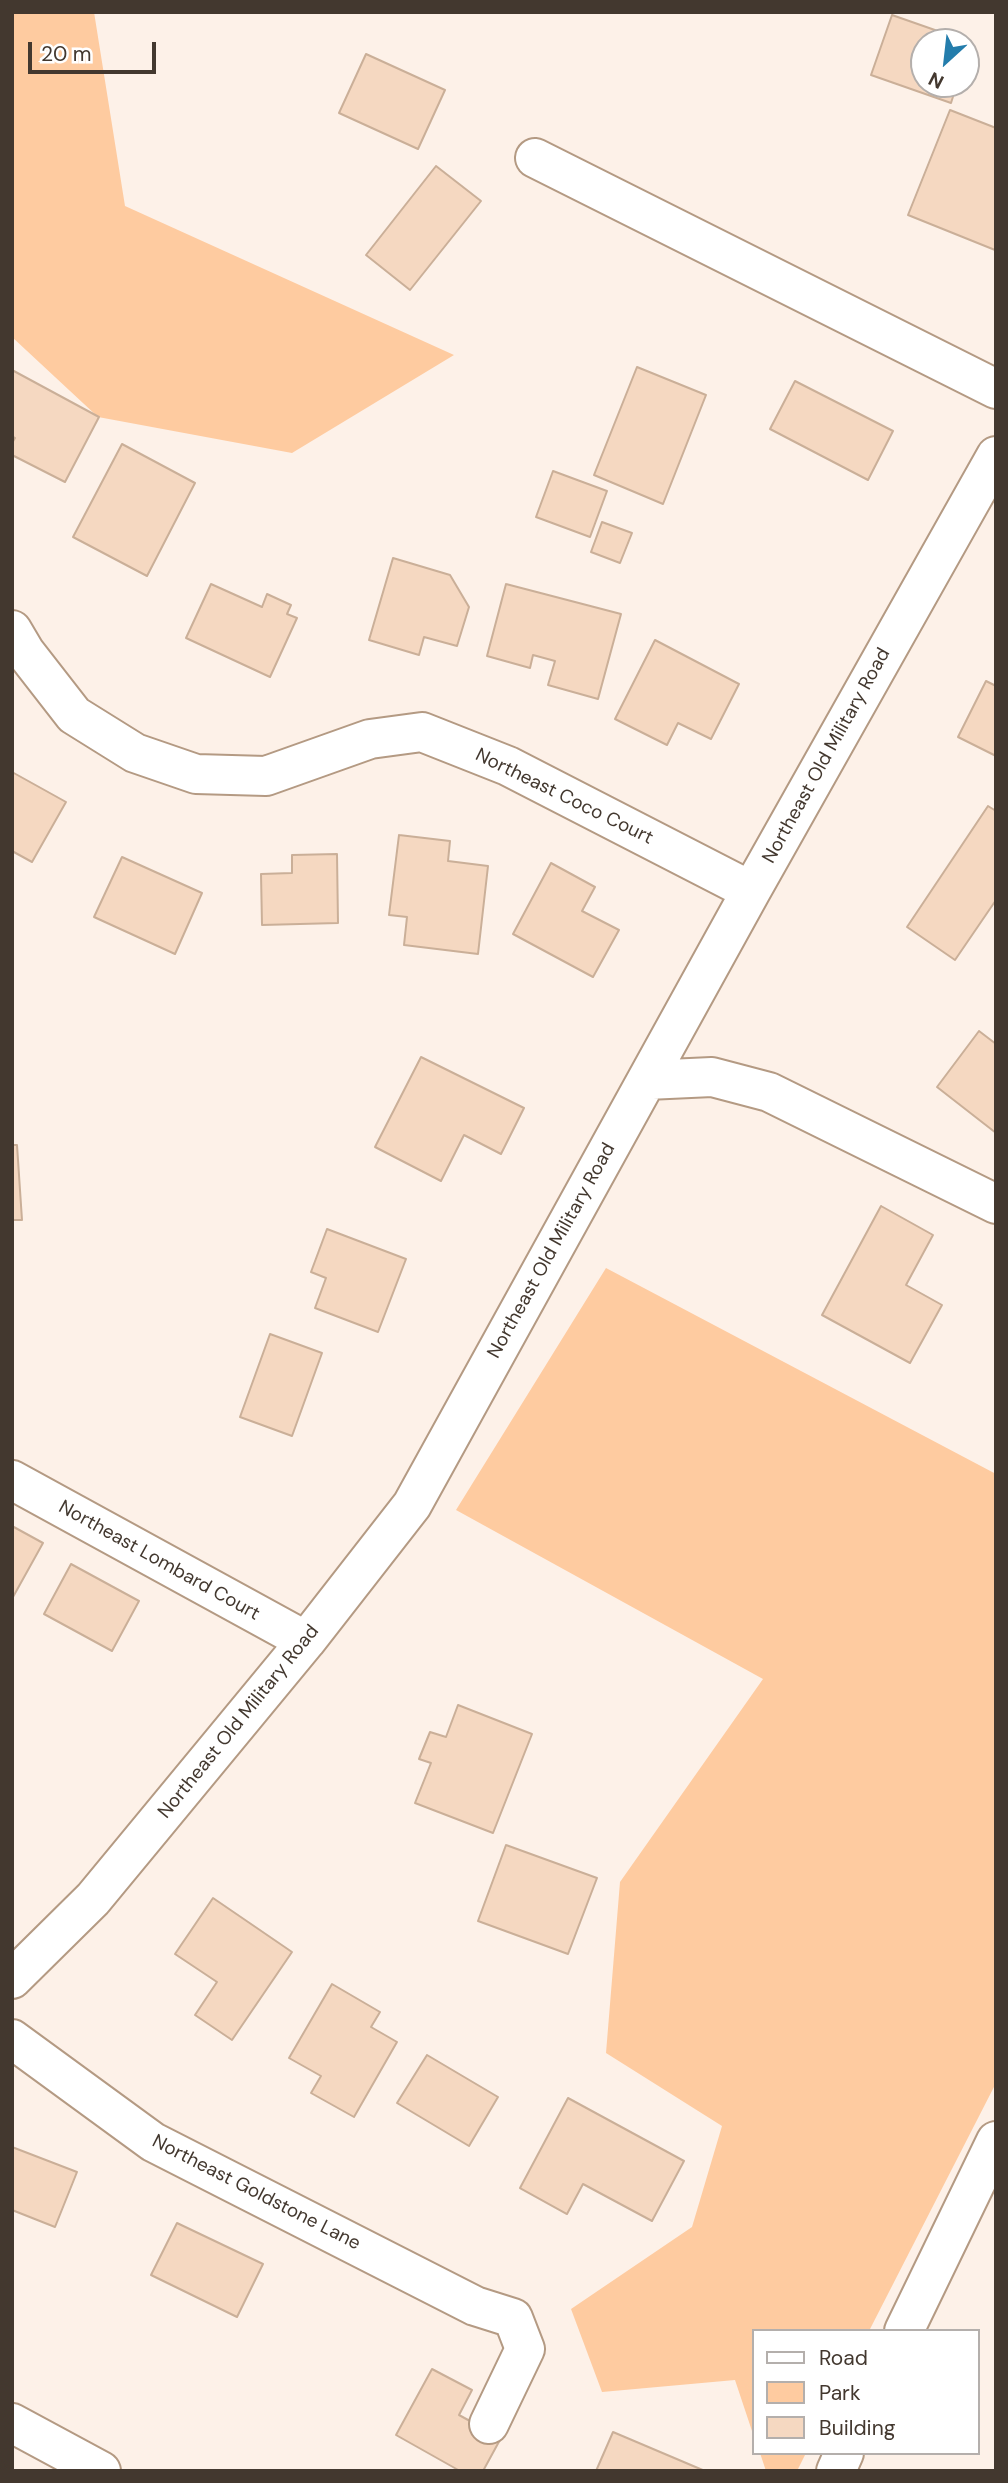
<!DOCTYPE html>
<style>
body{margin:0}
#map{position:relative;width:1008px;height:2483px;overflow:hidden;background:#fdf1e8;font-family:"DM Sans",sans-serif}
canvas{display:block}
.frame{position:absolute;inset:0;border:14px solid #43382f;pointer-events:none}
.legend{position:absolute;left:752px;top:2329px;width:228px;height:126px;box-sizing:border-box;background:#fff;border:2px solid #b4afac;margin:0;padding:9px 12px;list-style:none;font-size:21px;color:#43382f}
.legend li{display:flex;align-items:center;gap:14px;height:35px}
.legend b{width:35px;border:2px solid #b4afac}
.north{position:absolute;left:910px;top:28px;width:70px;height:70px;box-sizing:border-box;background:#fff;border:2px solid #b4afac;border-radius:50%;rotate:207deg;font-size:19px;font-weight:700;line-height:28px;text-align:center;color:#43382f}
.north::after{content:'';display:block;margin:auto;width:24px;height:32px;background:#247dac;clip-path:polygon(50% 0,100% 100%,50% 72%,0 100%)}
.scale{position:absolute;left:28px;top:42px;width:128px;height:32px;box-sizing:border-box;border:4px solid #43382f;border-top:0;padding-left:9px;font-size:21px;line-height:24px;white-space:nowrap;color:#43382f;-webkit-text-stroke:5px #fff;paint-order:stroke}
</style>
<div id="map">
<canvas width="1008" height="2483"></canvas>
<div class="frame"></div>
<ul class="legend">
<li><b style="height:9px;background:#fff"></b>Road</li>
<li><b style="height:19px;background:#fecba0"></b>Park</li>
<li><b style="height:19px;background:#f5d8c1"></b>Building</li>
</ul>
<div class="north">N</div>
<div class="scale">20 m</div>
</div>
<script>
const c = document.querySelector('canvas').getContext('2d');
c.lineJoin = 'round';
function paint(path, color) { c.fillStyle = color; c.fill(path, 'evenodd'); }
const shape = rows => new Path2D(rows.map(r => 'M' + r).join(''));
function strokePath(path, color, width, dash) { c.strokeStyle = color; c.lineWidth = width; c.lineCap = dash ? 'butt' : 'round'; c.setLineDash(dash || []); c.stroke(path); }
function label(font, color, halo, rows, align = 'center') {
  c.font = font + ' "DM Sans",sans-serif'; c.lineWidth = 5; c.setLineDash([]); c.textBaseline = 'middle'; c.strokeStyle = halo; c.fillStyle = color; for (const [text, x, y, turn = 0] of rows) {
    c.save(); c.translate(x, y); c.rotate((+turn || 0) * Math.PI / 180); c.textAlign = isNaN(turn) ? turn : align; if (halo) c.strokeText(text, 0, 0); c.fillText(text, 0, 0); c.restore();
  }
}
paint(shape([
 [12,12,94,12,125,206,454,355,292,453,98,417,12,337],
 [606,1268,996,1474,996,2083,869,2331,754,2331,754,2437,735,2380,602,2392,571,2309,692,2227,722,2126,606,2053,620,1882,763,1679,456,1510],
 [760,2453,806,2453,797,2471,766,2471]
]), '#fecba0');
const building = shape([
 [892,15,972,43,966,60,966,42,924,42,924,84,957,84,951,103,871,75,892,15],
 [366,54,445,90,418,149,339,113,366,54],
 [950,110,996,128,995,250,908,215,950,110],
 [436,166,481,201,410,290,366,255,436,166],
 [637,367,706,395,663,504,594,475,637,367],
 [12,370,99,417,65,482,12,455,12,443,15,438,12,436,12,370],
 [795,381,893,431,868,480,770,429,795,381],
 [122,444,195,483,147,576,73,537,122,444],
 [553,471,607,491,590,537,536,517,553,471],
 [602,522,632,533,620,563,591,552,602,522],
 [393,558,450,575,469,607,457,646,424,637,419,655,369,640,393,558],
 [211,584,262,607,267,594,291,605,287,614,297,618,270,677,186,638,211,584],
 [506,584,621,614,598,699,548,685,555,661,533,655,530,668,487,656,506,584],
 [655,640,739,684,711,739,678,723,667,745,615,719,655,640],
 [986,681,996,686,996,756,958,737,986,681],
 [12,772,66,802,32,862,12,851,12,772],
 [988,806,996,811,996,900,955,960,907,927,988,806],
 [399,835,450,841,448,861,488,866,478,954,404,945,407,917,389,915,399,835],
 [337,854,338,923,262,925,261,874,292,873,292,855,337,854],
 [122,857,202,893,175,954,94,917,122,857],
 [551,863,595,887,582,911,619,930,593,977,513,934,551,863],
 [979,1031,996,1044,996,1133,937,1087,979,1031],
 [421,1057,524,1108,501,1154,464,1135,441,1181,375,1147,421,1057],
 [12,1145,17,1145,22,1220,12,1220,12,1145],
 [881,1206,933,1235,906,1285,942,1305,910,1363,822,1315,881,1206],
 [327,1229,406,1259,378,1332,315,1308,326,1278,311,1272,327,1229],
 [270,1334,322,1353,292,1436,240,1417,270,1334],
 [12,1526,43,1543,13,1597,12,1596,12,1526],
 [71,1564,139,1601,112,1651,44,1614,71,1564],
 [458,1705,532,1734,493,1833,415,1803,431,1763,419,1759,430,1732,446,1737,458,1705],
 [506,1845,597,1878,568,1954,478,1921,506,1845],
 [213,1898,292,1952,232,2040,195,2015,217,1982,175,1954,213,1898],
 [332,1984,380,2012,371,2027,397,2042,354,2117,311,2093,321,2076,289,2058,332,1984],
 [427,2055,498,2097,469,2146,397,2103,427,2055],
 [568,2098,684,2161,652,2221,583,2184,567,2214,520,2188,568,2098],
 [12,2147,77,2172,55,2227,12,2210,12,2147],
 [177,2223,263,2264,237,2317,151,2275,177,2223],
 [432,2369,472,2390,459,2415,501,2438,483,2471,460,2471,396,2435,432,2369],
 [613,2432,705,2471,596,2471,613,2432]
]);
paint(building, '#f5d8c1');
strokePath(building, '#caaf98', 2);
const minor = shape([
 [535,158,996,389],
 [12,630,25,652,74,715,135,753,196,774,266,776,370,739,422,732,508,766,751,891],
 [647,1080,712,1077,769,1092,996,1204],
 [12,1480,306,1641],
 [12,1979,93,1899,306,1641,412,1505,751,891,996,456],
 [12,2039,153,2142,475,2306,513,2318,525,2349,489,2424],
 [904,2331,996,2141],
 [12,2423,101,2471],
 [836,2471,844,2453]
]);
strokePath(minor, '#b49a83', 42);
strokePath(minor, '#fff', 38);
label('19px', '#43382f', '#fff', [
 ["Northeast Old Military Road",827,756,-61],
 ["Northeast Coco Court",564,797,26],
 ["Northeast Old Military Road",552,1251,-61],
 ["Northeast Lombard Court",159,1561,29],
 ["Northeast Old Military Road",239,1722,-51],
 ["Northeast Goldstone Lane",256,2193,27]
]);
</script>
